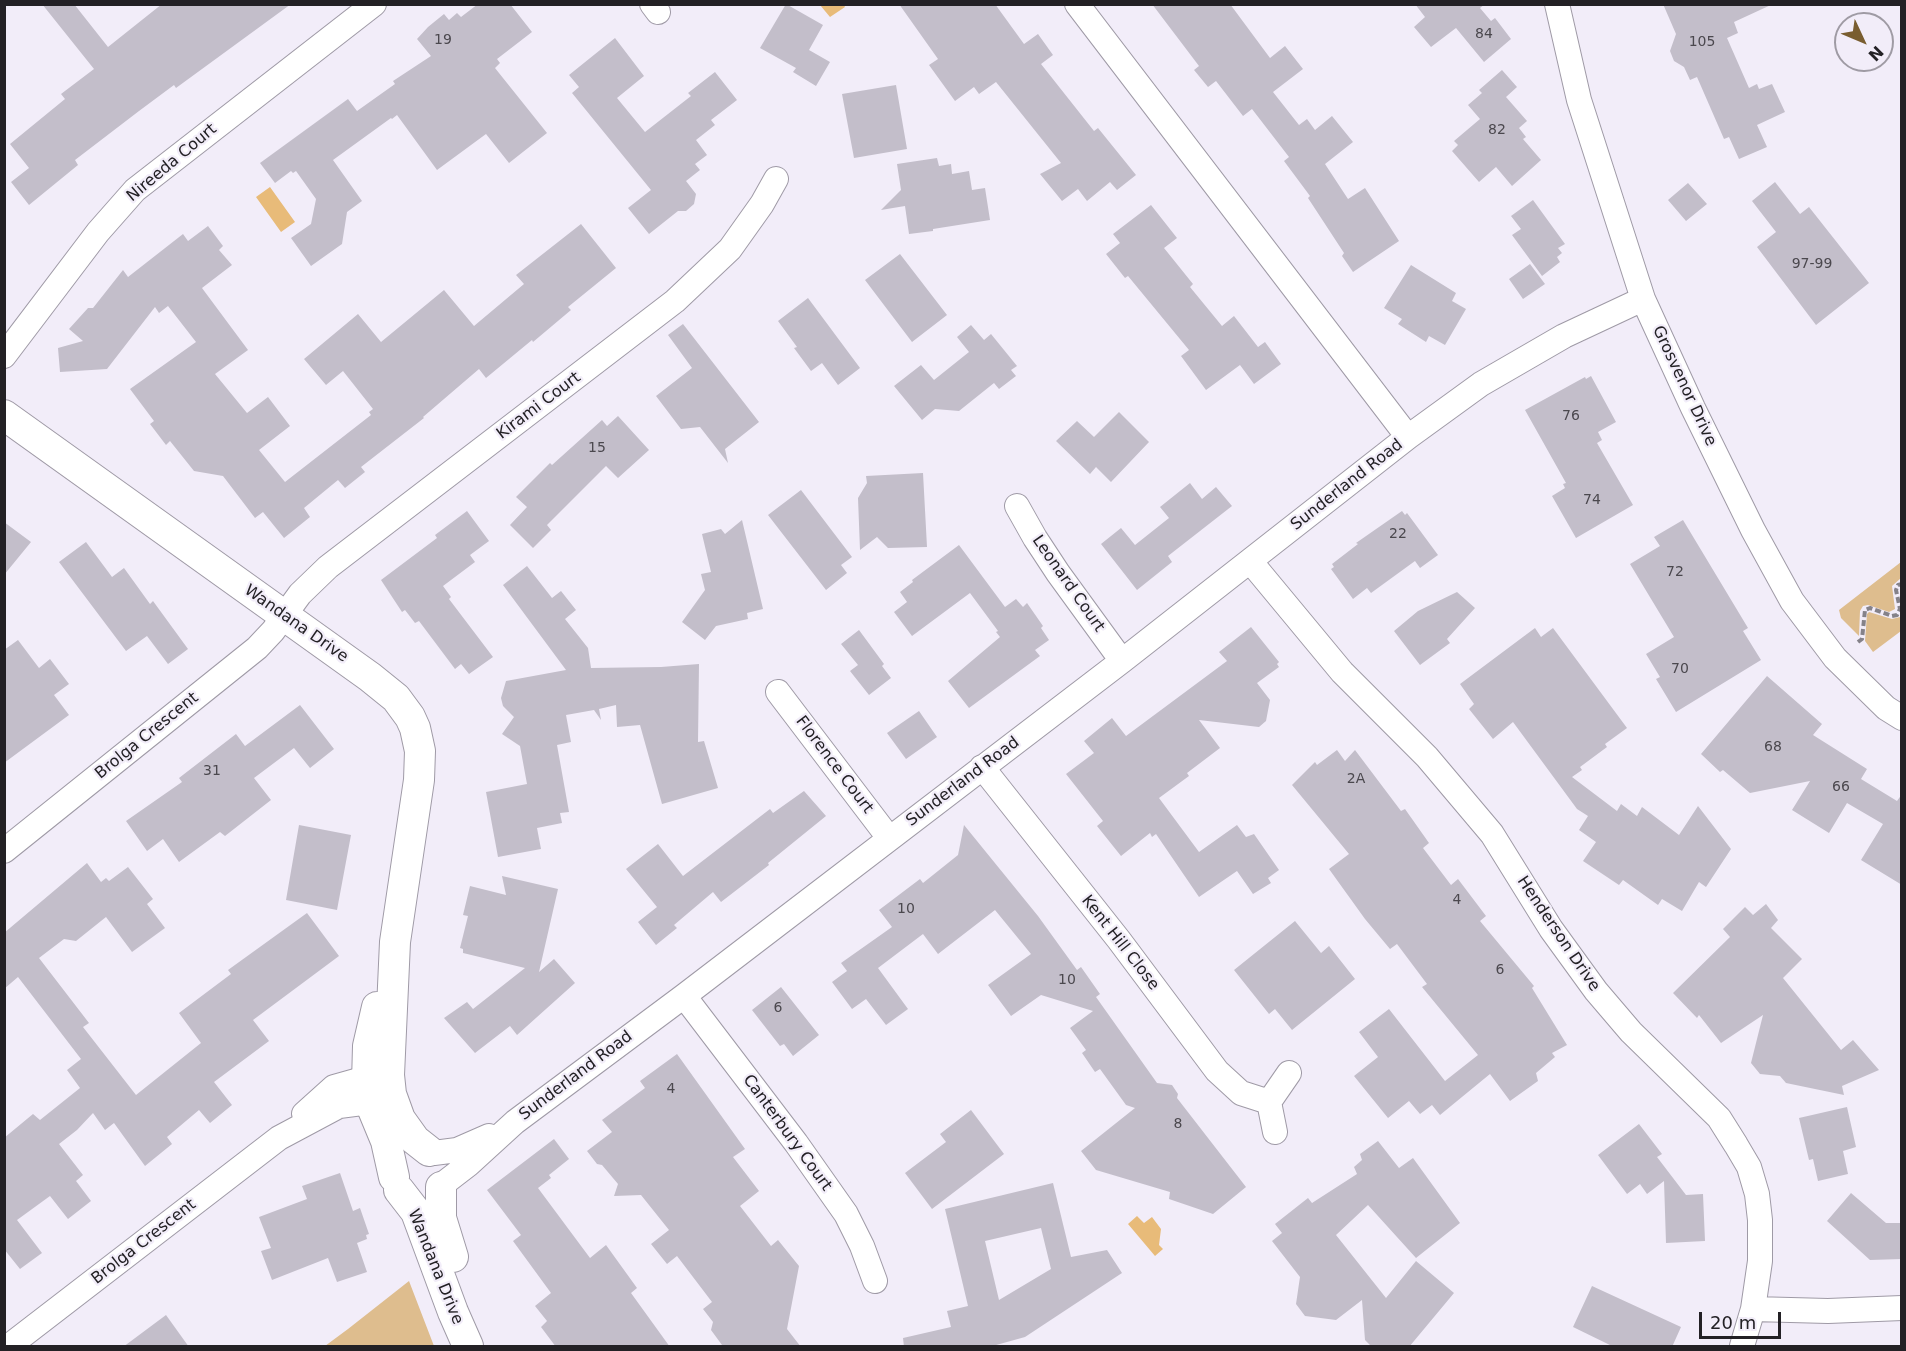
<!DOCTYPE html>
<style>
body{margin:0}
#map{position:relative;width:1906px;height:1351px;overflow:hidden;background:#f2edf9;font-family:"DejaVu Sans",sans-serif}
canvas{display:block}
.frame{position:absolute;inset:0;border:6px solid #232125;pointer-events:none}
.north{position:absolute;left:1834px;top:12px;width:60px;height:60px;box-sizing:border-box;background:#f2edf9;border:2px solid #9f9ba4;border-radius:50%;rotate:134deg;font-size:16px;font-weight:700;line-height:24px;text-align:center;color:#232125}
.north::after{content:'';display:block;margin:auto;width:21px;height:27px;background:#795d30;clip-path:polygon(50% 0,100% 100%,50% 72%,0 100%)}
.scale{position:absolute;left:1699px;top:1312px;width:82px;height:27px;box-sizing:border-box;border:3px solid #232125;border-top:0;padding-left:8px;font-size:18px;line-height:21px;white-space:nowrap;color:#232125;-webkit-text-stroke:4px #f2edf9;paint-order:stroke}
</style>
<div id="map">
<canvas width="1906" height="1351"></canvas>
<div class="frame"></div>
<div class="north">N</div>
<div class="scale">20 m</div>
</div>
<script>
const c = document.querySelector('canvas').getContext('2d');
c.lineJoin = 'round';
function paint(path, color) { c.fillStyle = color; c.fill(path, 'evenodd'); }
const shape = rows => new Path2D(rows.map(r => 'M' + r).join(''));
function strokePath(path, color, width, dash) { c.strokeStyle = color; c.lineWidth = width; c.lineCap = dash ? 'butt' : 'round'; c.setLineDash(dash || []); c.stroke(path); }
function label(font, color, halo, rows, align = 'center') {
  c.font = font + ' "DejaVu Sans",sans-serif'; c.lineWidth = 4.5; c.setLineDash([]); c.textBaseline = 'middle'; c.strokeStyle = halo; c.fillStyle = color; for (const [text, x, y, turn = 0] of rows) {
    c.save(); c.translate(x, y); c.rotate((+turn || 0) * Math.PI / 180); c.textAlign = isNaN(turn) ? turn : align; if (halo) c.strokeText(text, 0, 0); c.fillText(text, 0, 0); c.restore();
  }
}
paint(shape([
 [1901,562,1901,578,1892,586,1895,609,1889,612,1868,605,1863,606,1860,611,1859,636,1841,618,1839,610],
 [1869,612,1892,619,1900,617,1901,613,1901,631,1873,652,1865,641,1867,614],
 [409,1281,434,1346,325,1346,348,1329]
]), '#debd8e');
paint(shape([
 [820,5,844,5,845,7,830,17],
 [270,187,295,222,281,232,256,197],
 [1137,1216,1144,1223,1152,1217,1161,1229,1159,1245,1163,1249,1155,1256,1128,1224]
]), '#e8bb79');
paint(shape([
 [42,4,74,4,108,47,162,4,291,4,176,88,174,85,139,111,75,160,78,165,29,205,11,182,29,168,10,144,65,99,61,94,94,69],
 [478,4,510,4,532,32,497,59,500,63,495,68,547,133,509,163,486,134,437,170,397,115,392,119,391,118,333,160,362,201,347,212,342,244,311,266,291,238,311,224,316,199,296,171,293,173,291,171,275,183,260,163,348,99,357,111,395,84,393,81,431,56,417,39,428,27,444,14,449,20,457,13,461,17],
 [786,4,823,25,809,50,830,62,816,86,793,72,796,68,760,48],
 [899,4,995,4,1024,44,1038,34,1053,55,1041,64,1094,131,1098,128,1136,175,1117,190,1110,182,1087,201,1078,189,1062,201,1040,174,1061,163,996,82,979,94,974,87,955,101,929,65,938,59],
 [1152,4,1230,4,1270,58,1285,46,1303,69,1273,92,1299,125,1307,119,1315,130,1332,116,1353,142,1325,164,1348,199,1365,188,1399,241,1353,272,1342,256,1344,253,1308,198,1310,196,1284,161,1289,157,1252,109,1243,116,1216,81,1208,87,1194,70,1199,66],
 [1415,4,1485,4,1480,8,1491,21,1495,18,1511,39,1484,62,1456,28,1431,47,1414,27,1425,17],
 [1663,4,1773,4,1734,22,1738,33,1727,38,1749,88,1757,84,1759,89,1772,84,1785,112,1757,125,1767,147,1739,159,1729,137,1724,139,1697,77,1690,80,1684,67,1674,61,1670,51,1676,34],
 [615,38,644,76,617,98,645,132,691,96,688,93,715,72,737,100,711,120,715,125,696,140,707,155,695,164,700,170,686,181,696,194,694,204,686,211,678,211,649,234,628,208,651,190,572,93,579,87,569,75],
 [1502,70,1517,87,1506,97,1527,121,1519,128,1526,137,1523,139,1541,160,1512,186,1496,167,1479,182,1452,151,1458,145,1454,141,1480,119,1468,105,1482,93,1479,90],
 [896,85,907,149,854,158,842,94],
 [937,158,939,166,951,164,952,174,969,171,972,190,985,188,990,220,933,229,933,231,909,234,905,206,881,210,901,190,897,164],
 [1775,182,1800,214,1809,207,1869,283,1816,325,1757,247,1776,232,1752,201],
 [1688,183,1707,204,1686,221,1668,200],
 [1533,200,1565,244,1558,248,1562,253,1557,257,1560,262,1542,276,1512,235,1521,229,1511,216],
 [1151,205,1177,238,1164,248,1193,284,1190,287,1222,326,1234,316,1258,347,1265,342,1281,364,1254,384,1240,365,1206,390,1181,356,1189,350,1128,276,1125,278,1106,254,1120,243,1113,234],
 [581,224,616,268,568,307,571,310,533,342,532,340,486,378,479,369,423,417,424,418,361,467,365,472,345,488,338,480,304,508,310,517,284,538,263,512,255,518,223,476,194,471,170,441,166,445,150,424,154,421,130,389,196,342,168,306,159,313,155,307,107,369,60,372,58,348,83,341,69,329,88,308,93,308,123,270,128,277,183,234,188,241,208,226,223,246,219,250,232,265,202,288,248,350,215,374,247,413,268,397,290,426,259,450,285,482,371,415,369,412,373,409,343,371,326,385,304,359,358,314,381,342,444,290,474,326,524,284,516,275],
 [900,254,947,315,912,342,865,280],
 [1530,264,1545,284,1523,299,1509,279],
 [1411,265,1456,293,1452,301,1466,309,1445,345,1429,336,1426,342,1398,324,1402,319,1384,308],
 [808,298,860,368,838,385,822,363,811,371,794,348,797,347,778,321],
 [683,324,759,422,725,449,728,463,700,427,681,429,656,396,692,368,668,335],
 [971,325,984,340,991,334,1017,366,1011,370,1016,376,999,389,994,383,959,411,935,409,922,420,894,386,921,365,934,380,969,352,957,337],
 [1591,376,1616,422,1598,432,1602,440,1597,443,1633,505,1576,538,1552,496,1565,488,1563,484,1566,483,1525,410,1585,377,1586,379],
 [1119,412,1149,442,1111,482,1096,467,1090,474,1056,441,1077,421,1094,437],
 [618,416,649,450,618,478,606,466,547,525,551,530,533,548,510,525,527,507,516,497,550,463,552,465,602,420,607,426],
 [923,473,927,547,888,548,877,537,860,550,858,498,867,483,866,476],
 [1190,483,1202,499,1216,487,1232,506,1168,556,1172,562,1137,590,1101,544,1121,528,1135,545,1169,518,1160,507],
 [801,490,852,557,841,565,847,573,826,590,768,515],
 [467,511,489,541,470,555,475,562,443,586,451,597,449,599,493,657,469,674,461,664,455,669,419,621,415,623,405,610,402,612,381,580,437,538,435,535],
 [1402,511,1405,515,1407,513,1438,555,1420,568,1415,561,1371,593,1367,588,1353,599,1331,569,1334,567,1332,564,1358,544,1356,543],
 [742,520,763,609,747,613,748,619,716,626,705,640,682,622,705,590,701,574,711,572,702,534,721,529,725,534],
 [1683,520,1748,628,1743,631,1761,660,1676,712,1656,679,1660,677,1646,654,1674,637,1630,564,1660,546,1654,537],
 [4,522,31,542,4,575],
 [86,542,112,577,124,568,150,604,153,601,188,649,168,664,147,636,126,651,59,562],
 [959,545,1005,607,1016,599,1023,607,1027,603,1043,626,1041,628,1049,640,1035,650,1040,656,969,708,948,681,1000,637,996,632,998,631,970,593,912,636,894,612,907,602,900,592,913,582,912,580],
 [527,566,552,598,561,591,576,610,565,619,588,648,591,668,661,667,699,664,698,742,704,741,718,788,662,804,640,725,617,727,616,705,599,709,601,720,594,710,566,715,571,742,557,745,569,812,560,813,562,823,537,828,541,849,498,857,486,792,527,784,520,746,502,734,514,717,503,706,501,698,506,681,566,670,503,585],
 [1457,592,1475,608,1447,639,1450,643,1420,665,1394,631,1418,611],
 [1251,627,1279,662,1277,664,1279,667,1257,683,1270,700,1266,721,1259,727,1199,720,1220,748,1187,773,1189,776,1159,798,1199,852,1237,825,1246,837,1254,834,1279,870,1268,878,1271,883,1253,894,1237,871,1199,897,1156,834,1152,837,1150,833,1121,856,1097,826,1103,821,1066,774,1094,753,1084,741,1112,718,1126,736,1227,661,1219,652],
 [1535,628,1541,637,1553,628,1627,728,1605,744,1607,747,1580,767,1582,770,1572,777,1617,811,1621,804,1637,816,1642,807,1679,835,1698,806,1731,849,1706,887,1699,882,1682,911,1662,899,1658,905,1623,880,1619,885,1583,861,1596,842,1579,830,1588,816,1577,809,1513,722,1493,739,1469,709,1474,704,1460,684],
 [859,630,884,664,882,666,891,678,869,695,850,671,858,665,841,644],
 [18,640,39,668,50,659,69,684,54,695,69,715,4,763,4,650],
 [1767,676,1822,724,1813,735,1867,769,1861,779,1897,801,1902,794,1902,885,1861,860,1883,824,1847,803,1829,833,1792,810,1810,781,1750,793,1723,770,1720,772,1701,754],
 [300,705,334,749,310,768,294,748,254,778,271,800,225,836,220,832,179,862,163,839,147,851,126,821,182,782,179,778,236,734,245,746],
 [919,711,937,737,906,759,887,733],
 [1337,750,1345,761,1355,750,1401,811,1405,809,1429,843,1423,848,1451,885,1458,879,1486,916,1480,921,1534,986,1532,988,1567,1045,1552,1053,1555,1057,1536,1073,1538,1081,1510,1101,1490,1074,1440,1115,1432,1105,1420,1114,1409,1101,1388,1118,1354,1076,1378,1057,1359,1032,1389,1009,1445,1081,1478,1055,1422,987,1427,984,1397,944,1390,949,1365,919,1329,869,1349,854,1292,785,1315,762,1317,765],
 [804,791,826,816,768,863,769,865,721,902,713,892,674,925,677,928,656,945,638,922,657,907,626,869,658,844,683,876,770,809,773,813],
 [299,825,351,835,337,910,286,900],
 [964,825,1038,916,1077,970,1081,967,1100,994,1096,997,1157,1083,1172,1085,1178,1094,1177,1098,1246,1187,1213,1214,1169,1199,1170,1192,1096,1170,1081,1151,1135,1108,1126,1105,1100,1069,1095,1072,1082,1053,1086,1050,1070,1028,1093,1011,1041,995,1011,1016,988,985,1031,954,995,910,938,954,923,934,878,968,908,1009,886,1025,866,999,852,1009,832,982,847,971,841,963,892,927,879,910,920,879,923,883,958,855],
 [87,863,101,882,106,878,109,881,128,867,153,899,147,904,165,928,132,952,106,917,76,941,64,939,39,958,89,1023,83,1027,136,1095,201,1043,179,1013,231,974,228,970,307,913,339,956,253,1020,269,1041,214,1082,232,1105,210,1123,199,1110,167,1137,172,1144,145,1166,114,1123,105,1130,93,1113,77,1130,59,1144,83,1175,76,1181,91,1201,68,1219,50,1196,17,1220,42,1253,20,1269,4,1249,4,1138,33,1114,40,1120,80,1088,67,1070,81,1059,18,977,4,989,4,933],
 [502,876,558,889,539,972,554,959,575,983,517,1035,510,1026,475,1053,444,1018,467,1002,473,1009,525,968,463,953,463,949,460,948,468,916,463,915,470,886,506,895],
 [1766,904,1778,920,1771,928,1802,959,1783,978,1841,1050,1853,1040,1879,1070,1842,1086,1844,1095,1786,1083,1780,1076,1760,1074,1751,1063,1763,1015,1721,1043,1699,1015,1697,1018,1673,993,1730,937,1723,929,1745,907,1753,915],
 [1295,921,1321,953,1329,946,1355,979,1292,1030,1275,1009,1269,1014,1234,970],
 [781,987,819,1035,793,1056,784,1044,780,1046,752,1010],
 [677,1054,745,1149,733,1157,759,1191,740,1206,771,1246,778,1240,799,1266,787,1329,801,1347,728,1347,722,1345,711,1330,713,1322,703,1309,712,1302,677,1256,667,1264,651,1244,669,1230,641,1195,614,1196,618,1184,602,1165,597,1164,587,1151,612,1132,602,1120,645,1088,640,1081],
 [1847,1107,1856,1147,1843,1151,1848,1174,1818,1181,1813,1159,1809,1160,1799,1118],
 [971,1110,1004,1154,932,1209,905,1173,946,1142,940,1134],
 [1639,1124,1662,1154,1657,1157,1686,1195,1703,1194,1705,1241,1666,1243,1664,1181,1647,1194,1640,1184,1627,1194,1598,1155],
 [554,1139,569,1159,549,1175,551,1178,538,1188,590,1258,606,1245,637,1288,631,1293,670,1347,556,1347,541,1327,547,1321,535,1306,551,1293,513,1241,521,1235,487,1190],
 [1378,1141,1399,1168,1413,1158,1460,1223,1416,1258,1368,1205,1336,1235,1386,1298,1416,1261,1454,1293,1409,1347,1372,1347,1365,1340,1362,1300,1336,1320,1305,1316,1296,1304,1300,1277,1272,1241,1282,1233,1275,1224,1308,1198,1312,1203,1357,1174,1354,1167,1362,1160,1360,1154],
 [340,1173,353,1211,360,1208,369,1234,366,1235,367,1239,357,1243,367,1272,337,1282,328,1258,272,1280,261,1251,271,1248,259,1217,307,1199,302,1186],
 [1053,1183,1071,1257,1107,1250,1122,1273,1025,1337,989,1347,904,1347,903,1338,951,1327,947,1311,968,1306,945,1209],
 [1041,1228,1051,1269,999,1300,985,1241],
 [1851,1193,1886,1223,1902,1223,1902,1259,1870,1260,1827,1221],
 [1592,1286,1681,1327,1672,1347,1614,1347,1573,1327],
 [166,1315,189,1347,123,1347]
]), '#c3beca');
const minor = shape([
 [652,4,658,12],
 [1557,4,1579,100,1643,299,1693,408,1753,530,1792,601,1835,658,1886,708,1902,718],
 [4,356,98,232,135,190,374,4],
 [1408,437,1481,384,1564,336,1643,299],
 [1017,506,1035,538,1058,573,1122,661],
 [1250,561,1342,672,1427,757,1492,834,1551,929,1596,991,1631,1032,1719,1118,1736,1145,1749,1167,1757,1194,1760,1220,1760,1261,1753,1309,1742,1346],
 [778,692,889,838],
 [982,767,1119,940,1217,1071,1241,1093,1269,1102,1275,1132],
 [4,851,257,648,273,631,300,594,328,567,675,301,730,249,762,204,776,179],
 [684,996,796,1143,846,1214,862,1246,875,1281],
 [1269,1102,1289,1073],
 [304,1114,334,1087,366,1078],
 [434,1153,457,1150,489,1136],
 [443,1184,469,1164,515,1122,684,996,1122,661,1408,437,1077,4],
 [1753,1309,1828,1311,1902,1308],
 [9,1346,279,1138,339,1106,370,1102]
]);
const tertiary = shape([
 [4,415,370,677,396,698,410,717,415,728,420,751,419,780,395,942,389,1075,391,1094,400,1119,415,1140,429,1151],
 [377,1007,368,1046,367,1083,369,1100,386,1141,394,1177],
 [441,1187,441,1218,453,1257],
 [399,1190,416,1212,453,1312,468,1346]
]);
strokePath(minor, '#9f9aa6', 26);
strokePath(tertiary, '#9f9aa6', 32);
strokePath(shape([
 [1858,642,1862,639,1865,610,1870,608,1892,616,1897,615,1900,609,1896,590,1898,585,1902,584]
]), '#858289', 4, [6, 3]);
strokePath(minor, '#fff', 24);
strokePath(tertiary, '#fff', 30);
label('14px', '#4b484e', null, [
 ["84",1484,34],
 ["19",443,40],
 ["105",1702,42],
 ["82",1497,130],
 ["97-99",1812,264],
 ["76",1571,416],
 ["15",597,448],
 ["74",1592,500],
 ["22",1398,534],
 ["72",1675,572],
 ["70",1680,669],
 ["68",1773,747],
 ["31",212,771],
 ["2A",1356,779],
 ["66",1841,787],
 ["4",1457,900],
 ["10",906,909],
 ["6",1500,970],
 ["10",1067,980],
 ["6",778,1008],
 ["4",671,1089],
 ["8",1178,1124]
]);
label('16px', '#232125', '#f2edf9', [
 ["Nireeda Court",172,163,-40],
 ["Grosvenor Drive",1684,386,65],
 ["Kirami Court",539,406,-37],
 ["Sunderland Road",1347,485,-38],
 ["Leonard Court",1068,584,55],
 ["Wandana Drive",296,624,35],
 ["Brolga Crescent",147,736,-39],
 ["Florence Court",834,765,53],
 ["Sunderland Road",963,782,-37],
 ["Henderson Drive",1558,934,56],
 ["Kent Hill Close",1120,943,52],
 ["Sunderland Road",576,1076,-37],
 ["Canterbury Court",787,1133,54],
 ["Brolga Crescent",144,1242,-38],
 ["Wandana Drive",435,1267,68]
]);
</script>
